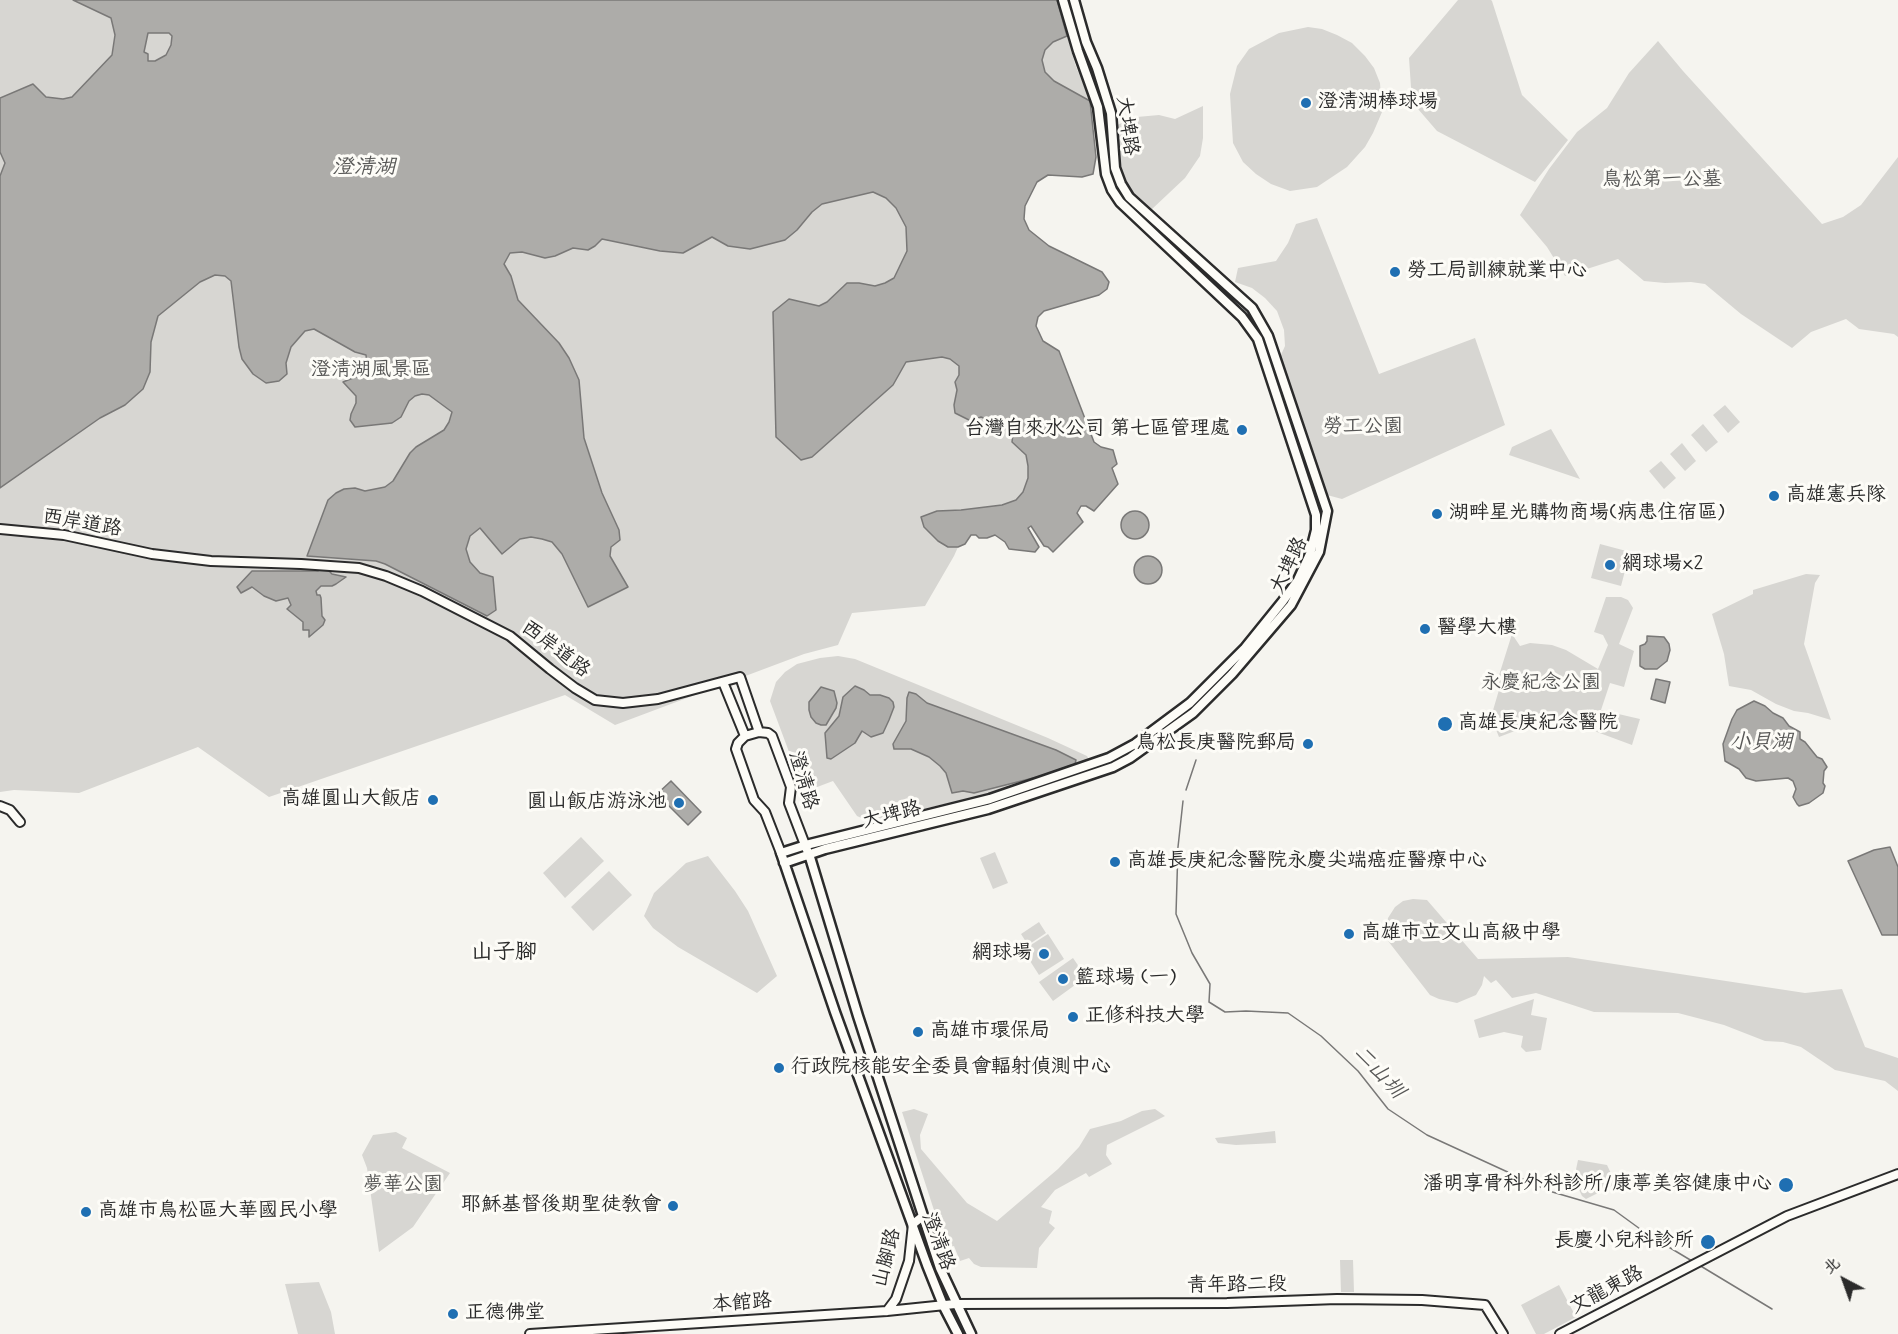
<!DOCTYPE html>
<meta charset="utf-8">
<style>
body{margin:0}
#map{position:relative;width:1898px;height:1334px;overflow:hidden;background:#f5f4ef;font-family:Mynerve,"LXGW WenKai TC",sans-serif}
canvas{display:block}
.north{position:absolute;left:1814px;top:1250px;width:60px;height:60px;-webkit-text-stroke:4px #fdfcf7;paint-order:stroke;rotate:319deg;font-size:16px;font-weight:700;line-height:24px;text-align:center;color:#2b2b2b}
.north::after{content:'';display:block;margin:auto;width:21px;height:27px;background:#2b2b2b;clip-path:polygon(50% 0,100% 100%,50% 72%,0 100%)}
</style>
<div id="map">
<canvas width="1898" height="1334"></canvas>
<div class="north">北</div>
</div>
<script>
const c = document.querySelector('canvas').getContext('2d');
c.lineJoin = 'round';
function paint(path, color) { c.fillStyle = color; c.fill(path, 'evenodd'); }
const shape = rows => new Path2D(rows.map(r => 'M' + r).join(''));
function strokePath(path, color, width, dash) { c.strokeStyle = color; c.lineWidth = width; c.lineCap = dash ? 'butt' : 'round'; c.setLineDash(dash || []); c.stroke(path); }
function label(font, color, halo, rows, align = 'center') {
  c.font = font + ' Mynerve,"LXGW WenKai TC",sans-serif'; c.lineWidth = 6; c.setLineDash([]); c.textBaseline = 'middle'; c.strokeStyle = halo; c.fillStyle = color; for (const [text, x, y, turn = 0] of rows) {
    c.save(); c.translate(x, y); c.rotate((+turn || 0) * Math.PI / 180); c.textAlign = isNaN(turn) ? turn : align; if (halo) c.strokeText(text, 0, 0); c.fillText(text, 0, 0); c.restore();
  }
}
paint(shape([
 [0,0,1057,0,1075,64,1090,101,1096,157,1093,174,1082,177,1048,175,1037,182,1025,206,1024,219,1029,230,1049,246,1102,272,1109,282,1107,289,1099,295,1044,311,1038,317,1036,326,1043,341,1059,351,1094,442,1101,447,1113,450,1117,464,1112,468,1118,484,1094,511,1086,506,1081,506,1077,513,1083,522,1053,552,1048,547,1044,546,1031,526,1028,528,1039,547,1035,552,1009,549,1005,542,995,535,987,538,979,538,976,535,971,535,965,544,958,547,954,556,925,606,852,613,838,645,804,654,615,725,565,695,269,797,198,747,79,793,14,790,0,792],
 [1458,0,1491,0,1492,1,1522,95,1568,140,1535,182,1437,131,1412,102,1409,58],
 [1308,27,1322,29,1337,35,1352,43,1365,56,1374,68,1380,83,1382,112,1373,133,1365,147,1347,167,1317,187,1290,191,1271,184,1256,174,1243,162,1233,143,1230,94,1237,66,1249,49,1279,33],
 [1658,41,1683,71,1822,224,1843,217,1861,205,1898,157,1898,337,1894,334,1859,329,1846,319,1811,332,1792,348,1741,314,1705,284,1691,282,1665,283,1644,281,1618,259,1565,276,1547,247,1520,215,1549,169,1577,132,1607,108,1629,73],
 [1203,106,1203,138,1200,156,1185,178,1151,210,1124,183,1120,166,1117,125,1137,117,1159,115,1175,119],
 [1317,218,1379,374,1475,338,1505,425,1342,499,1327,495,1280,357,1285,346,1284,330,1277,311,1265,298,1252,288,1235,282,1238,268,1276,261,1288,243,1296,224],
 [1725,405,1740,422,1728,433,1713,415],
 [1703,424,1718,442,1706,452,1691,435],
 [1551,429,1580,479,1509,455,1512,447],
 [1682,443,1696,461,1685,471,1670,454],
 [1661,461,1676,478,1664,489,1649,471],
 [1600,544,1630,552,1621,586,1591,578],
 [1806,574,1820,575,1815,583,1804,644,1831,720,1808,713,1794,711,1776,704,1751,690,1729,686,1724,654,1712,614,1753,594,1753,590],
 [1606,597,1621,597,1628,600,1633,608,1619,644,1634,651,1624,687,1610,683,1601,710,1640,719,1632,745,1578,725,1556,722,1528,726,1499,737,1491,717,1499,690,1495,688,1512,634,1520,646,1530,643,1552,645,1566,650,1598,669,1608,645,1603,635,1594,632],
 [838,656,855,659,1048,738,1087,756,1089,760,1085,765,968,799,868,821,857,816,833,781,804,792,770,701,776,682,785,672,797,664,820,658],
 [581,837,604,861,565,898,543,873],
 [995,852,1008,883,993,889,980,858],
 [708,856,735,891,748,911,777,976,757,993,678,947,653,928,644,916,654,893,686,863],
 [609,871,632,895,593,931,571,907],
 [1413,899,1427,900,1478,959,1568,957,1805,993,1842,989,1865,1047,1898,1058,1898,1091,1885,1081,1835,1070,1801,1047,1783,1042,1765,1041,1724,1025,1678,1013,1594,1012,1536,993,1512,998,1496,980,1491,983,1484,976,1482,985,1476,995,1457,1003,1439,999,1430,995,1385,937,1388,918,1395,907,1403,901],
 [1039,922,1046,933,1028,945,1021,934],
 [1048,934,1064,959,1039,975,1023,950],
 [1073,958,1086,977,1053,1001,1039,982],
 [1534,999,1531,1015,1547,1018,1541,1050,1526,1052,1521,1047,1523,1036,1504,1032,1479,1038,1474,1020],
 [914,1109,928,1114,920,1135,921,1149,967,1203,997,1221,1058,1169,1079,1147,1090,1129,1121,1121,1142,1111,1155,1109,1165,1116,1107,1145,1106,1155,1112,1164,1089,1177,1086,1173,1055,1190,1041,1207,1052,1211,1049,1223,1055,1228,1039,1248,1037,1268,981,1267,974,1264,969,1258,960,1261,954,1246,946,1247,902,1112],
 [1275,1131,1276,1143,1236,1145,1218,1143,1215,1138],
 [396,1132,407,1138,402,1148,450,1173,413,1227,379,1252,367,1168,362,1155,373,1135],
 [1578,1160,1607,1165,1616,1184,1586,1199,1582,1196,1574,1179],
 [1340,1260,1353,1260,1354,1292,1341,1292],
 [319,1282,331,1312,335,1334,298,1334,285,1284],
 [1559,1285,1576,1317,1544,1334,1536,1334,1521,1305]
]), '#d7d6d2');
const water = shape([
 [73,0,1057,0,1067,36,1053,42,1045,50,1042,60,1045,72,1054,81,1090,101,1096,157,1093,174,1082,177,1048,175,1037,182,1025,206,1024,219,1029,230,1049,246,1102,272,1109,282,1107,289,1099,295,1044,311,1038,317,1036,326,1043,341,1059,351,1094,442,1101,447,1113,450,1117,464,1112,468,1118,484,1094,511,1086,506,1081,506,1077,513,1083,522,1053,552,1048,547,1044,546,1031,526,1028,528,1039,547,1035,552,1009,549,1005,542,995,535,987,538,979,538,976,535,971,535,965,544,958,547,948,547,938,541,924,527,921,517,937,511,961,510,1002,505,1016,500,1023,492,1028,478,1028,466,1026,455,1012,442,1013,434,1001,425,981,417,971,421,955,413,954,405,957,390,955,382,959,375,959,366,950,359,942,357,906,362,893,385,812,457,801,460,776,437,773,312,789,299,819,306,827,302,847,283,859,283,875,286,885,283,894,278,907,251,906,227,896,208,886,198,873,192,822,204,812,212,797,230,785,240,758,247,750,249,728,246,712,237,683,253,660,251,602,239,595,246,588,250,573,248,555,256,545,258,522,252,510,253,504,264,511,276,518,300,559,343,569,358,579,380,584,438,602,493,619,530,620,540,611,547,610,556,628,587,588,607,562,554,552,542,542,539,531,537,520,539,502,554,480,528,470,536,466,549,470,562,480,573,493,577,496,610,487,616,385,564,376,561,307,556,328,500,336,493,344,489,355,488,365,491,385,487,393,481,410,453,416,447,444,430,449,422,452,412,429,395,422,394,415,396,409,401,401,417,392,423,355,427,350,420,351,414,356,403,356,396,343,382,363,374,367,364,366,355,355,352,314,329,305,331,291,347,286,363,287,374,279,381,266,383,253,374,242,359,239,347,231,281,225,276,215,275,200,282,158,316,151,342,150,372,143,389,125,405,100,418,0,488,0,176,5,163,0,152,0,98,33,84,46,97,63,99,72,97,112,55,115,35,111,18,73,0],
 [148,33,169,33,172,36,171,45,166,55,155,61,148,61,148,54,144,52,148,33],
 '1121 525a14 14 0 1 1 28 0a14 14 0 1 1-28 0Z',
 '1134 570a14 14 0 1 1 28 0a14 14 0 1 1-28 0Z',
 [320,569,328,570,332,574,346,577,336,584,332,586,321,586,316,591,317,595,320,595,321,598,322,616,325,620,323,625,309,637,309,630,303,630,303,622,287,609,291,605,288,598,276,601,264,596,252,587,241,593,237,587,252,571,318,571,320,569],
 [1647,636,1664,637,1669,644,1670,650,1667,661,1657,669,1645,669,1640,666,1640,646,1645,644,1647,641,1647,636],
 [1656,679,1670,682,1665,703,1651,699,1656,679],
 [855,686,864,690,870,695,880,695,889,698,893,702,894,707,889,720,883,733,871,737,862,731,855,743,831,759,827,758,825,733,839,716,843,697,855,686],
 [821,687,834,691,837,703,836,708,826,725,821,725,816,723,811,717,809,710,809,702,821,687],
 [909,692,916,694,927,703,1056,750,1076,760,1075,764,1041,776,974,793,963,791,952,793,946,773,940,766,929,757,911,749,894,749,893,744,906,721,907,698,909,692],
 [1754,701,1765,706,1773,713,1783,718,1789,726,1800,732,1800,739,1805,742,1817,757,1822,759,1827,767,1824,771,1823,783,1825,786,1823,793,1809,803,1799,806,1797,804,1793,797,1796,789,1793,781,1788,778,1756,781,1746,778,1739,769,1725,761,1723,744,1732,719,1737,710,1754,701],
 [671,781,701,812,688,825,657,794,671,781],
 [1890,847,1898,867,1898,935,1882,935,1848,861,1874,850,1890,847]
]);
paint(water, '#adaca9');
strokePath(water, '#797877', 1.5);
strokePath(shape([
 [1186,790,1196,760],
 [1183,801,1178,847,1176,914,1192,953,1210,984,1209,1002,1225,1012,1246,1011,1288,1013,1321,1036,1358,1071,1388,1109,1427,1135,1549,1191,1614,1210,1647,1234,1692,1261],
 [1699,1265,1772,1309]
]), '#797877', 1.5);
const tertiary = shape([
 [0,529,64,535,152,554,211,561,301,564,359,568,386,576,422,591,510,636,550,669,575,688,595,700,623,703,658,699,740,677,759,732],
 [723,682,745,736],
 [0,806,10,810,20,822],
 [781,853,765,812,754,800,736,749,738,743,745,736,759,732,768,733,772,736,791,787,789,803,807,850],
 [887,1311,896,1299,909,1261,913,1224,923,1216],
 [530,1334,887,1311,955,1304,1227,1303,1337,1299,1422,1300,1485,1305,1503,1334],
 [1560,1334,1787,1216,1898,1174]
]);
const secondary = shape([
 [809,854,858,1016,940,1268,971,1334],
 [784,863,825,849,988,809,1113,767,1130,758,1193,713,1232,674,1291,605,1319,552,1327,511,1268,336,1252,308,1129,197,1121,184,1115,168,1111,113,1097,68,1086,42,1074,0],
 [958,1334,943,1305,927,1265,835,1012,781,853,806,845,990,799,1109,758,1135,744,1190,703,1245,648,1283,601,1298,580,1310,554,1316,530,1316,515,1258,339,1242,317,1120,202,1112,190,1106,174,1098,107,1078,51,1063,0]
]);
strokePath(tertiary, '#2b2b2b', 12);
strokePath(secondary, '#2b2b2b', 13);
strokePath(tertiary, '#fdfcf7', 8);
strokePath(secondary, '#fdfcf7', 8);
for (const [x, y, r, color] of [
 [1306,103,6,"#1f6fb2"],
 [1395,272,6,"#1f6fb2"],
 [1242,430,6,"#1f6fb2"],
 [1774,496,6,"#1f6fb2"],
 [1437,514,6,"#1f6fb2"],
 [1610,565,6,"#1f6fb2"],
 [1425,629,6,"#1f6fb2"],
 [1445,724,8,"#1f6fb2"],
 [1308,744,6,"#1f6fb2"],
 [433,800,6,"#1f6fb2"],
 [679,803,6,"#1f6fb2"],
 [1115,862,6,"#1f6fb2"],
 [1349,934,6,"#1f6fb2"],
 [1044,954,6,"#1f6fb2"],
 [1063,979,6,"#1f6fb2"],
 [1073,1017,6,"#1f6fb2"],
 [918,1032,6,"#1f6fb2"],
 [779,1068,6,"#1f6fb2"],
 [1786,1185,8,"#1f6fb2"],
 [673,1206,6,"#1f6fb2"],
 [86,1212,6,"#1f6fb2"],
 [1708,1242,8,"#1f6fb2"],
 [453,1314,6,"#1f6fb2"]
]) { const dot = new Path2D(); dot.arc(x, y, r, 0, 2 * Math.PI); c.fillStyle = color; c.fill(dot); strokePath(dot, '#fdfcf7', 2); }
label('20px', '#2b2b2b', '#fdfcf7', [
 ["澄清湖棒球場",1318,103],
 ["勞工局訓練就業中心",1407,272],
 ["台灣自來水公司 第七區管理處",1230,430,"right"],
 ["高雄憲兵隊",1786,496],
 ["湖畔星光購物商場(病患住宿區)",1449,514],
 ["網球場x2",1622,565],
 ["醫學大樓",1437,629],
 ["高雄長庚紀念醫院",1458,724],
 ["鳥松長庚醫院郵局",1296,744,"right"],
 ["高雄圓山大飯店",421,800,"right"],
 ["圓山飯店游泳池",667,803,"right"],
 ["高雄長庚紀念醫院永慶尖端癌症醫療中心",1127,862],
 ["高雄市立文山高級中學",1361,934],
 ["網球場",1032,954,"right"],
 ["籃球場 (一)",1075,979],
 ["正修科技大學",1085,1017],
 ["高雄市環保局",930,1032],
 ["行政院核能安全委員會輻射偵測中心",791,1068],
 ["潘明享骨科外科診所/康葶美容健康中心",1772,1185,"right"],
 ["耶穌基督後期聖徒教會",661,1206,"right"],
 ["高雄市鳥松區大華國民小學",98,1212],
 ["長慶小兒科診所",1694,1242,"right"],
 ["正德佛堂",465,1314]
], 'left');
label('20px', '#2b2b2b', '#fdfcf7', [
 ["大埤路",1126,126,82],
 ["西岸道路",82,524,10],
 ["大埤路",1290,566,-64],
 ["西岸道路",555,650,37],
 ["澄清路",802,781,74],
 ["大埤路",892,816,-14],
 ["澄清路",937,1242,70],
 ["山腳路",888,1258,-76],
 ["青年路二段",1237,1286,-1],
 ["文龍東路",1607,1291,-28],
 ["本館路",742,1304,-4]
]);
label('20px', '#565655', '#fdfcf7', [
 ["鳥松第一公墓",1662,181],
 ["澄清湖風景區",371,371],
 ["勞工公園",1363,428],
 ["永慶紀念公園",1541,684],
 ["夢華公園",403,1186]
]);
label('italic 21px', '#585857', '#fdfcf7', [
 ["澄清湖",364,169],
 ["小貝湖",1761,744],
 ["二山圳",1378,1073,47]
]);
label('22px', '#2b2b2b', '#fdfcf7', [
 ["山子腳",504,953]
]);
</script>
